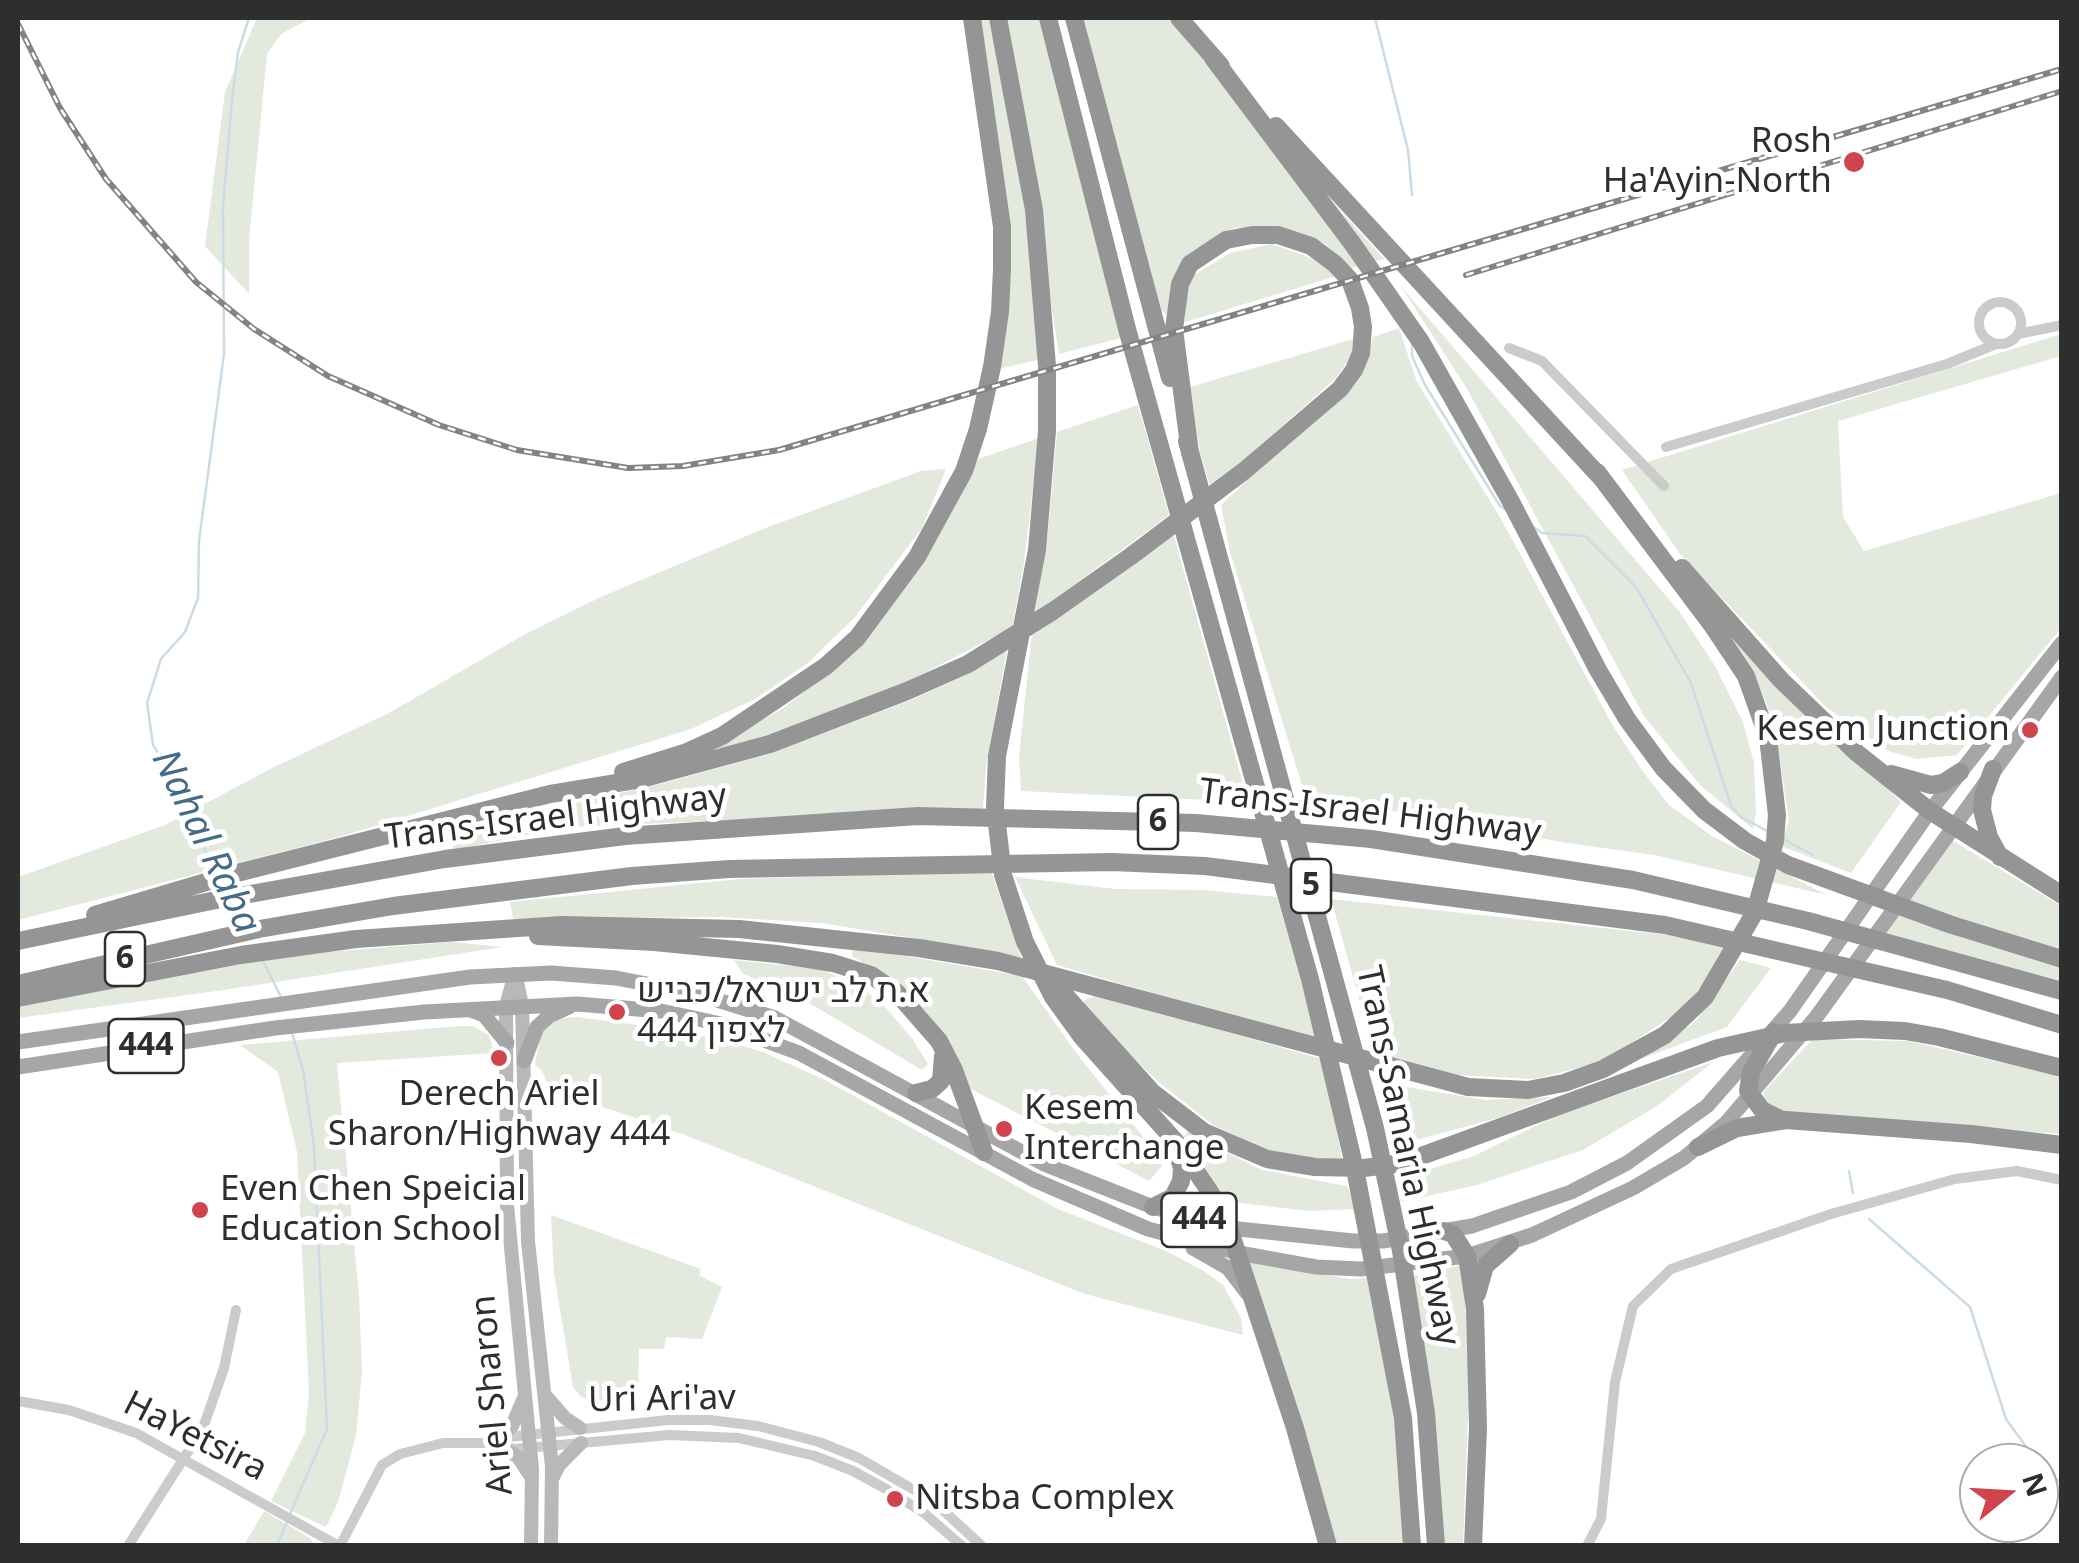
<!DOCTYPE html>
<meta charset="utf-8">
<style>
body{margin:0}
#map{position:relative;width:2079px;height:1563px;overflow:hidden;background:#fff;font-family:"Noto Sans",sans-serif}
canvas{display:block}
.frame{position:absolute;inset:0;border:20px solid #2e2e2e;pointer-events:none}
.north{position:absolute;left:1959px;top:1443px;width:100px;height:100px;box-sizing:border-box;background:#fff;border:2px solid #ababab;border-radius:50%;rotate:72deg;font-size:28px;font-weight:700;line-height:40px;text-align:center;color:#2e2e2e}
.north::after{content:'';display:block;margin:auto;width:35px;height:45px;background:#d0444d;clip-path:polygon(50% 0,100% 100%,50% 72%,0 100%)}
</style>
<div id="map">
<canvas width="2079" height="1563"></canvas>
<div class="frame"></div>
<div class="north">N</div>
</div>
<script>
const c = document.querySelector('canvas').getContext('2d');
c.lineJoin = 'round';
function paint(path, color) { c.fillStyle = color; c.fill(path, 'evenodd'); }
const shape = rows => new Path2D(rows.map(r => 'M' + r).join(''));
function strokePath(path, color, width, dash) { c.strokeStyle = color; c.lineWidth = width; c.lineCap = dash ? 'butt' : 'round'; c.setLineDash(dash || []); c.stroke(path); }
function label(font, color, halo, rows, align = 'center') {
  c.font = font + ' "Noto Sans",Heebo,sans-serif'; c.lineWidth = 10; c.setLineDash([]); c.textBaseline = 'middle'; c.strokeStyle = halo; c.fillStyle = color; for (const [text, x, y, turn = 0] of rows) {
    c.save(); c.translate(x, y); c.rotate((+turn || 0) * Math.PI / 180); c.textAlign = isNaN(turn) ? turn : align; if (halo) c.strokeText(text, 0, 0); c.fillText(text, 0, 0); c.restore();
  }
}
paint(shape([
 [257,18,312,18,281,34,267,54,249,241,249,294,205,246,225,92],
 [979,18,988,18,1008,104,1032,256,1038,360,999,369,1007,308],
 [1005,18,1040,18,1121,338,1059,354],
 [1079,18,1167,18,1384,259,1351,268,1325,244,1300,233,1269,226,1233,228,1217,237,1167,315,1159,309],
 [1272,244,1316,260,1337,276,1185,322,1186,293,1194,275,1230,253],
 [1400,285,1679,611,1715,666,1743,722,1754,763,1756,813,1753,829,1700,785,1644,716,1466,387],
 [1399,328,1417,382,1501,519,1613,726,1644,773,1669,805,1712,836,1827,895,1654,855,1567,843,1305,795,1230,552,1221,505,1278,451,1327,412,1359,378,1373,337],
 [2061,334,2061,356,1838,421,1843,517,1864,551,2061,493,2061,628,1957,755,1917,759,1888,751,1826,707,1680,554,1622,470],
 [1353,339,1351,356,1336,378,1211,489,1200,453,1190,387],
 [1138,405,1169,515,1033,615,1048,532,1057,432],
 [1039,438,1024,563,1012,628,889,691,719,754,717,744,782,709,835,668,866,640,935,543,978,459],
 [946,469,922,528,855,617,808,663,755,699,691,729,339,837,18,920,18,877,165,825,272,768,387,714,529,632,603,596,768,527,921,471],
 [1173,532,1248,802,1021,791,1019,757,1032,632],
 [1706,603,1901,802,1851,873,1781,846,1789,820,1775,729,1764,696,1744,660],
 [1007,650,986,767,983,810,569,827,453,850,452,831,668,782,772,753,911,700,964,676],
 [1950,839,2061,906,2061,985,1883,934],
 [991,871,1023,963,925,940,821,923,718,917,513,919,510,902,740,879],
 [1015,877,1115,889,1204,890,1277,897,1320,1042,1057,965],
 [1331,899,1668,935,1725,946,1704,984,1677,1013,1604,1061,1535,1079,1456,1075,1375,1055],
 [451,942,503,947,224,990,18,1018,18,1007,290,955],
 [853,947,1022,976,1077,1054,1157,1154,1162,1166,1149,1181,963,1085,945,1040,932,1019,900,986,852,956],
 [734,960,821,969,857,986,879,1000,911,1037,928,1064,922,1070,809,1003,742,973],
 [1740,960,1771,968,1727,1027,1638,1060,1695,1022],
 [1097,995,1322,1059,1343,1163,1287,1160,1213,1125,1155,1079,1108,1033,1083,1001],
 [576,1017,670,1029,722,1040,763,1052,825,1080,1058,1209,1166,1251,1204,1271,1223,1285,1241,1318,1243,1335,1085,1294,685,1135,550,1089,542,1071,535,1065,541,1031,557,1019],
 [460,1026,472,1026,489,1035,494,1053,337,1063,359,1295,362,1371,356,1436,338,1502,326,1527,271,1501,305,1433,309,1392,297,1152,278,1072,240,1045],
 [1813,1039,1908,1041,2061,1076,2061,1134,1786,1115,1763,1100,1764,1091],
 [1713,1062,1657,1106,1583,1150,1477,1185,1401,1202,1399,1178,1474,1156,1556,1116],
 [1382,1083,1486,1100,1552,1097,1498,1118,1393,1146],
 [1189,1128,1216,1147,1262,1170,1347,1186,1356,1209,1308,1211,1224,1201,1183,1139],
 [551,1215,701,1269,699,1275,722,1287,702,1339,666,1337,664,1349,639,1349,638,1398,591,1401,580,1396,573,1387,554,1274],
 [1246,1260,1349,1279,1367,1278,1396,1415,1405,1545,1332,1545],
 [1462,1265,1470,1366,1463,1545,1443,1545,1413,1276],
 [264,1511,310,1538,315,1545,244,1545]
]), '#e4e9dd');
strokePath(shape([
 [1375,18,1408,150,1412,195],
 [1412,343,1412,356,1425,385,1500,506,1508,511],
 [1532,526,1542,533,1585,536,1636,587,1691,683,1731,806,1741,817,1767,831],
 [1783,839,1813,855],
 [216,873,169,770,153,745,147,703,161,659,185,632,198,598,199,541,224,354,223,206,232,99,238,52,249,18],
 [233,907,243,926],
 [262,959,281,997],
 [1849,1171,1853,1193],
 [1869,1219,1970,1307,2006,1419,2038,1463],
 [2039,1465,2047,1476,2062,1482],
 [290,1514,327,1429,314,1146,303,1070,292,1033],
 [277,1546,287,1522]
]), '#cbdce7', 2.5);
strokePath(shape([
 '1979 323a21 21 0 1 1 42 0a21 21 0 1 1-42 0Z',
 [2018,334,2062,325],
 [1509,348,1542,361,1664,486],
 [1666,447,1947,364,1996,344],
 [18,1401,69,1410,136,1433,339,1546],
 [499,1438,668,1420,710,1420,758,1426,819,1442,859,1458,933,1501,982,1546],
 [128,1546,203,1428,224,1368,236,1310],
 [340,1546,382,1465,400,1454,443,1443,485,1443,515,1449,669,1435,739,1438,815,1456,853,1471,886,1489,924,1513,962,1546],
 [1587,1546,1601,1519,1615,1382,1633,1306,1671,1269,1831,1214,1955,1179,2017,1171,2062,1180]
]), '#cbcbcb', 10);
strokePath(shape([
 [515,974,506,1006,507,1205,532,1469,531,1546],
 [516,978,522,1005,528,1241,552,1467,551,1546],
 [545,1395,565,1418,580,1428],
 [500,1437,512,1426,523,1400],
 [503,1448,518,1457,530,1475],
 [552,1479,559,1465,581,1443]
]), '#b8b8b8', 14);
strokePath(shape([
 [470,1010,484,1015,507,1043],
 [18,1042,470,977,551,973,616,978,698,994,775,1018,1044,1164,1153,1207,1229,1228,1353,1241,1383,1241,1472,1226,1571,1192,1627,1163,1707,1106,1790,1011,1930,811,2062,643],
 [524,1061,537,1027,549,1016,569,1007],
 [18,1067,275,1028,424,1012,577,1004,661,1011,721,1024,799,1053,1032,1179,1148,1229,1239,1253,1316,1267,1361,1269,1467,1256,1532,1235,1633,1188,1684,1158,1726,1123,1817,1016,2062,677],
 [1193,1248,1228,1268,1247,1293]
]), '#a6a6a6', 15);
strokePath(shape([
 [998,18,1034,210,1047,366,1047,431,1037,550,997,756,995,807,1003,875,1025,942,1053,997,1082,1037,1176,1142,1210,1192,1229,1228,1295,1428,1328,1546],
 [1048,18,1127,329,1310,979,1355,1169,1403,1418,1412,1546],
 [1074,18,1170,378],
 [1179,18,1221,66],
 [1213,58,1352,243,1421,342,1510,500,1598,670,1627,719,1663,768,1704,810,1745,841,1788,865,1949,924,2062,959],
 [1276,126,1604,481],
 [1187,441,1375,1128,1401,1251,1426,1413,1436,1546],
 [1682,568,1781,680,1857,753,1930,811,2062,895],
 [1993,769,1983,796,1982,810,1989,837,2000,857],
 [623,772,687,752,722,736,826,666,857,638,917,557,964,471,978,429,992,367,1000,312,1002,269,1002,227,972,18],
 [1891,774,1931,785,1943,783,1960,772],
 [95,915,233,874,550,794,641,779,770,744,907,691,968,664,1053,611,1131,556,1244,471,1340,389,1354,370,1361,353,1363,327,1360,308,1350,280,1335,264,1311,246,1278,235,1252,235,1226,240,1190,264,1180,284,1174,329,1190,453],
 [538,936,654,942,777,954,833,963,871,975,897,993,939,1041,954,1070,984,1152],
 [18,941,211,901,445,859,625,836,918,816,1196,823,1371,839,1633,880,1808,921,2062,991],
 [18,984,259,929,393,906,632,876,729,869,1112,862,1205,866,1665,925,1947,990,2062,1025],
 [1064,994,1153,1093,1204,1132,1267,1159,1315,1167,1364,1168,1402,1163,1718,1048,1785,1033,1859,1029,1905,1031,1939,1037,2062,1068],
 [18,998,241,955,356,939,562,925,739,929,919,948,998,961,1468,1087,1528,1090,1564,1083,1603,1069,1665,1035,1705,997,1755,912,1775,841,1777,815,1768,738,1746,676,1712,625,1597,472],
 [1774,1032,1751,1072,1748,1091,1762,1110,1780,1119],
 [916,1093,932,1089,941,1081,943,1056],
 [1698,1147,1737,1128,1786,1120,1971,1134,2062,1145],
 [1153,1207,1173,1197,1181,1181,1182,1168,1177,1152],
 [1444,1231,1453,1234,1467,1256,1475,1309,1478,1428,1473,1546],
 [1477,1294,1485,1266,1510,1244]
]), '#959595', 18);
const rail = shape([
 [18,24,60,108,106,179,196,282,254,329,328,376,439,425,517,450,628,468,683,466,779,450,2062,69],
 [1466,275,2062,91]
]);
strokePath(rail, '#838383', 6);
strokePath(rail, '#fff', 2.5, [8]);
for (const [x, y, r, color] of [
 [1854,162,12,"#d0444d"],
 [2030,730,10,"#d0444d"],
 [617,1012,10,"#d0444d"],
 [499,1058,10,"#d0444d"],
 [1004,1129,10,"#d0444d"],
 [200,1210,10,"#d0444d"],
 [895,1499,10,"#d0444d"]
]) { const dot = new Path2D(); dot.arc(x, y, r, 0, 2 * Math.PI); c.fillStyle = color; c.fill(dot); strokePath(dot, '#fff', 4); }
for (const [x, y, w] of [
 [1158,822,40],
 [1311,886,40],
 [125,959,40],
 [146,1046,75],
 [1199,1220,75]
]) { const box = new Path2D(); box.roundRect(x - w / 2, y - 27, w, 54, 8); c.fillStyle = '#fff'; c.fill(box); strokePath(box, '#2e2e2e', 2.5); }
label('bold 32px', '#2e2e2e', null, [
 ["6",1158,822],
 ["5",1311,886],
 ["6",125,959],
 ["444",146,1046],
 ["444",1199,1220]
]);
label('35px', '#2e2e2e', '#fff', [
 ["Rosh",1832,142,"right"],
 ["Ha'Ayin-North",1832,182,"right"],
 ["Kesem Junction",2010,730,"right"],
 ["א.ת לב ישראל/כביש",637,992],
 ["444 לצפון",637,1032],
 ["Derech Ariel",499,1095,"center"],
 ["Sharon/Highway 444",499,1135,"center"],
 ["Kesem",1024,1109],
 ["Interchange",1024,1149],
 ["Even Chen Speicial",220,1190],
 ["Education School",220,1230],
 ["Nitsba Complex",915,1499]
], 'left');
label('35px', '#2e2e2e', '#fff', [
 ["Trans-Israel Highway",1370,813,7],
 ["Trans-Israel Highway",556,818,-7],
 ["Trans-Samaria Highway",1407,1156,78],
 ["Ariel Sharon",493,1395,-95],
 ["Uri Ari'av",662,1400,-1],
 ["HaYetsira",195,1437,27]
]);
label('italic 38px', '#456c86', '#fff', [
 ["Nahal Raba",205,842,64]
]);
</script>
